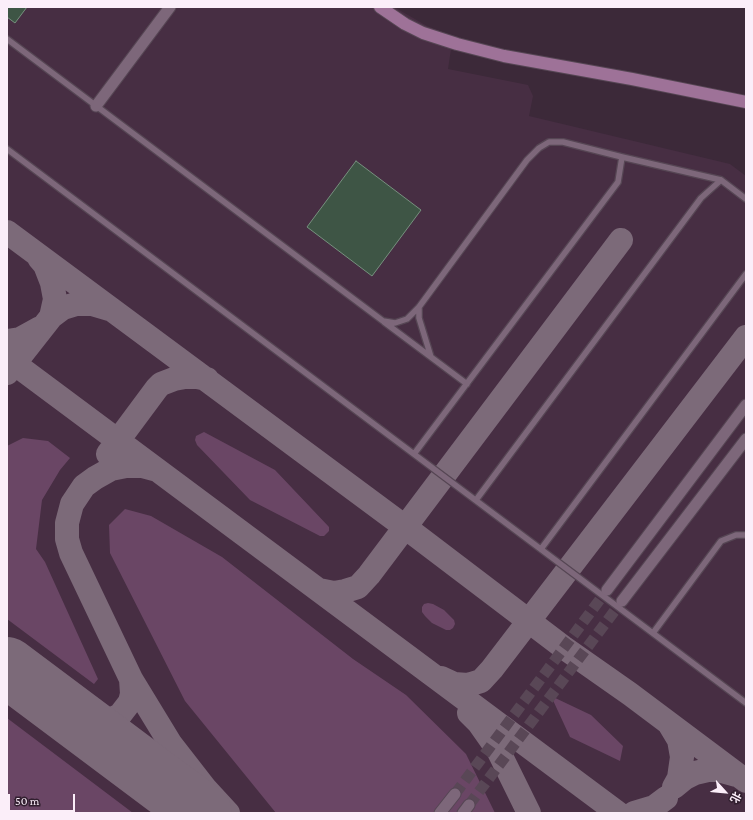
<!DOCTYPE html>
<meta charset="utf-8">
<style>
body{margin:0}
#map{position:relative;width:753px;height:820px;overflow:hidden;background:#3c2939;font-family:"Crimson Pro","Noto Sans SC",serif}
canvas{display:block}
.frame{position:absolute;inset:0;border:8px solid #fbeef9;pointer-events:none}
.north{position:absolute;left:705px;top:772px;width:40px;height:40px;-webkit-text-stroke:3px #311f2f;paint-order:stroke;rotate:117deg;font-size:11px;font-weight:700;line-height:16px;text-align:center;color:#fbeef9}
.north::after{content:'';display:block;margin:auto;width:14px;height:18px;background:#fbeef9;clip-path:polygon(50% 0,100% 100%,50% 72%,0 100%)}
.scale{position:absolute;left:8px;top:794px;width:67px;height:18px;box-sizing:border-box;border:2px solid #fbeef9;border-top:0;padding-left:5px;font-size:12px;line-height:14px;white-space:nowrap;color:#fbeef9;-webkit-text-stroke:3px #311f2f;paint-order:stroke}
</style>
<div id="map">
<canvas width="753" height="820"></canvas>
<div class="frame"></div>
<div class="north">北</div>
<div class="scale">50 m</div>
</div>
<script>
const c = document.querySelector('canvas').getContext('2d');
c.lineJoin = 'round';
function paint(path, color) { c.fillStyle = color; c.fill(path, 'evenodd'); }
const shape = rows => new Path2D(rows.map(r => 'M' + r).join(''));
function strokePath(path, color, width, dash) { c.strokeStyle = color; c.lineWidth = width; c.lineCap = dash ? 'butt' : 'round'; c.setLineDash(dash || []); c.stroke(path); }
paint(shape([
 [7,7,394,7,427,26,453,36,448,69,528,85,533,96,529,116,730,164,746,176,746,813,7,813]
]), '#472e43');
paint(shape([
 [204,432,275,470,329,527,329,531,324,536,320,536,250,500,197,445,195,440,196,436],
 [23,438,48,441,70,458,60,470,42,500,36,549,45,562,98,679,94,684,7,619,7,446],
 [125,509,151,516,222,557,353,659,406,695,466,754,495,813,276,813,185,701,110,553,109,525],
 [428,603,433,604,444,610,454,620,455,624,453,628,450,630,446,630,432,623,425,616,422,612,422,607,424,604],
 [551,696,591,715,623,746,620,761,570,737],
 [7,718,133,813,7,813]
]), '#6a4665');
strokePath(shape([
 [7,232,405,527,563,647,630,694,746,781],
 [39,258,45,265,52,283,55,299,51,317,63,308,76,304,92,304,109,309],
 [7,341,20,339,40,328],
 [7,358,618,813],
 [7,373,51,317],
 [108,454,157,388,161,384,174,379,185,377,197,377,207,379],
 [157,470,142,466,126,466,111,469,95,478,84,486,72,504,67,523,67,539,71,553,131,679,170,743,205,788,228,813],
 [319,590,334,593,345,591,358,587,369,575,621,240],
 [441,678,454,684,468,685,481,681,492,669,746,337],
 [469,713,479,723,498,750,529,813],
 [77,719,97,723,105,722,120,715,130,702,132,694,131,679],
 [670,725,679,740,682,757,679,778,674,787,685,778,695,773,708,770,718,770,736,775],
 [634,813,654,807,666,798]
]), '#7c6a79', 24);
strokePath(shape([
 [7,667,202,813]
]), '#7c6a79', 60);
const building = shape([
 [7,7,27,7,15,23,7,17,7,7],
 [356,161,421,210,372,276,307,227,356,161]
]);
paint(building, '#3e5545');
strokePath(building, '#76907e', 1);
strokePath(shape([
 [455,794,607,590],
 [469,805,622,601]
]), '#594756', 11, [11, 5.5]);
const lane = shape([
 [7,39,383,321,395,323,407,319,419,307,527,160,539,148,549,142,563,142,622,157,721,180,746,199],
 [7,149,746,703],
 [419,307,419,318,431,357],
 [384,322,467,384],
 [414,454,618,182,622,157],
 [476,500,701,198,721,180],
 [541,549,746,274],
 [653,633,721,541,736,535,746,535]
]);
const street = shape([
 [96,106,170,7],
 [607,590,746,405],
 [622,601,746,439],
 [440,813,455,794],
 [463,813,469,805]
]);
const secondary = shape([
 [380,7,405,24,423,33,457,44,504,56,632,79,746,102]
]);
strokePath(lane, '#564654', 8);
strokePath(street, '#564654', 13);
strokePath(secondary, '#564654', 14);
strokePath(lane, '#7d677a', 5.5);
strokePath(street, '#7d677a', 11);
strokePath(secondary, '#9e7298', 12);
</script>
